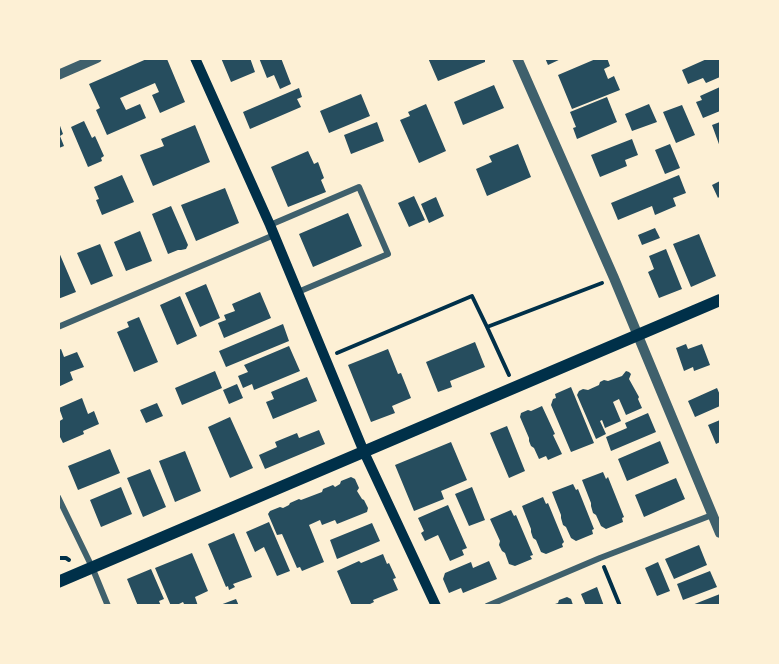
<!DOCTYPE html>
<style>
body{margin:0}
#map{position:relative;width:779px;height:664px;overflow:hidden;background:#fdf0d5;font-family:Overpass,sans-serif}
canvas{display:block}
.frame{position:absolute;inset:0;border:60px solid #fdf0d5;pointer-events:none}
</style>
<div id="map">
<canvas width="779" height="664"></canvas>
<div class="frame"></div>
</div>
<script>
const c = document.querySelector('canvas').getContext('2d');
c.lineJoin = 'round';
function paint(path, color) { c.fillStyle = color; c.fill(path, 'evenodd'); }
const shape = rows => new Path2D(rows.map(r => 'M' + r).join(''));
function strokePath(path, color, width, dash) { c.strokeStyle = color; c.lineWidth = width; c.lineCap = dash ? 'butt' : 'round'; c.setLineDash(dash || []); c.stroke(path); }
paint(shape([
 [149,58,167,59,185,102,160,113,152,95,159,92,155,83,120,98,126,110,140,104,146,118,107,135,96,110,100,108,89,84],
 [221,58,250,58,255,72,231,82],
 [259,58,281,58,291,84,280,89,274,75,267,78],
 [428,58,485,58,485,62,438,81],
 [545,58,563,58,548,65],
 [598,58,607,58,610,66,604,69,608,79,614,76,620,90,572,109,558,75],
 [709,58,720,58,720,77,706,83,703,78,688,84,682,70],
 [494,85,504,108,463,125,454,102],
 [720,87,720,111,703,118,696,102,702,100,700,96],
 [299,88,302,97,297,99,301,107,250,129,243,112],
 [361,94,370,116,329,133,320,111],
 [607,97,617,122,577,139,573,128,576,127,570,112],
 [426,104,446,151,419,163,400,120,410,116,408,112],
 [649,104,657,122,632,131,625,114],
 [682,105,695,135,676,143,663,112],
 [84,121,92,138,95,136,104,156,101,158,102,161,88,167,71,127],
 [377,122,384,141,351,154,344,135],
 [720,122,720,147,712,125],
 [59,123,63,134,60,136,64,146,59,148],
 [195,125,210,162,153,186,140,155,164,146,161,139],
 [632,139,638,155,625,160,627,166,600,177,591,155],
 [518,144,531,177,487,196,476,169,492,162,489,156],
 [670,144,680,168,665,174,655,150],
 [308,151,314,164,318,162,324,178,321,180,326,192,288,207,271,167],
 [122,175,134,202,102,215,96,200,99,199,94,187],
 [679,175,686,193,673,198,676,206,655,215,652,206,618,220,611,203],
 [720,181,720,196,718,198,712,185],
 [225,188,239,223,196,241,181,205],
 [414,196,425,220,409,227,398,203],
 [436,197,444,216,429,223,421,204],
 [171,206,188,245,186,249,181,250,178,250,168,254,152,214],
 [348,213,362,246,313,267,299,234],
 [655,228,660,238,642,245,638,235],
 [140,231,152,261,126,271,114,242],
 [699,234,716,276,691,287,673,244],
 [100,244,113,276,91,285,77,253],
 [666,249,682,289,659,298,648,272,654,269,649,256],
 [58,250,76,292,58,299],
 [206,284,220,318,200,327,185,293],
 [260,292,271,318,224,338,218,323,226,320,224,315,235,311,232,304],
 [180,296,197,336,177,345,160,305],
 [139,317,158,362,134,372,117,332,129,327,127,322],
 [283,324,289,341,226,367,219,351],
 [475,342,485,367,450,381,452,387,438,392,426,362],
 [686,344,688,349,702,344,710,365,694,371,693,367,684,371,676,348],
 [289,346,300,371,254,390,252,384,243,388,238,376,248,372,244,365],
 [61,349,64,357,77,352,84,367,70,372,73,380,58,387,58,350],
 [388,349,398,374,401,373,411,398,392,406,395,413,371,422,348,365],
 [215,371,222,388,182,405,175,388],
 [626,371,629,372,631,374,629,379,639,397,638,399,642,408,626,415,619,399,613,402,621,421,605,428,602,420,600,421,606,434,596,439,577,395,579,391,583,389,588,390,599,385,600,382,604,380,608,381,622,376],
 [307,377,317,401,273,419,266,402,274,399,271,392],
 [237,384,243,398,229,404,223,390],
 [571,387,594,443,571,452,551,405,553,399,556,398,555,394],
 [717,388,720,395,720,406,695,417,688,401],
 [82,398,88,414,94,411,99,424,83,431,84,434,63,443,58,433,58,422,63,419,59,408],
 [157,403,163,416,146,423,140,410],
 [542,406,555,434,553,435,562,454,548,460,546,456,539,459,534,448,531,446,529,441,529,438,520,417,521,413,528,410,531,411],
 [648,413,656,432,611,451,606,437,627,428,625,423],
 [230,417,253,468,230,478,208,427],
 [720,420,720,442,716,444,708,425],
 [507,426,525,471,509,478,490,433],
 [319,430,325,444,265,469,259,455,277,447,275,442,297,433,299,438],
 [660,441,669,463,627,481,618,459],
 [451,442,467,480,441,491,444,499,414,511,395,465],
 [110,449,120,473,78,490,68,466],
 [185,451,201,491,175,502,159,461],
 [150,469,166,507,143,517,127,478],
 [603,472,606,479,608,477,624,517,622,518,623,522,606,529,601,526,596,515,593,513,591,506,591,503,582,480],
 [351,477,355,479,359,488,357,491,362,499,364,500,368,508,367,512,337,524,335,520,322,525,320,520,309,525,324,562,302,571,300,567,297,568,282,534,277,535,268,514,270,511,280,507,283,508,289,505,290,503,299,499,301,500,322,492,323,489,333,485,335,487,340,484,341,481],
 [676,478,685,499,644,517,635,495],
 [573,484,576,490,578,489,594,529,592,530,593,534,576,541,571,538,566,527,563,525,561,518,561,515,552,492],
 [121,487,132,514,101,527,90,500],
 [472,487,485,520,469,526,455,494],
 [543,497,546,504,548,503,564,542,562,544,563,547,546,554,541,552,536,540,533,538,531,532,531,529,522,506],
 [448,505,467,548,462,550,464,555,450,561,438,535,425,541,421,533,424,531,418,518],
 [511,510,514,516,516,515,533,555,530,556,532,559,515,566,509,564,505,553,502,551,499,545,500,541,490,519],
 [269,522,290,571,277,576,264,547,255,552,246,532],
 [372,523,380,541,337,559,330,540],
 [234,533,252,577,233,584,235,587,229,590,228,586,226,587,208,544],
 [699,545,707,565,674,579,665,559],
 [192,553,208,591,195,597,198,606,185,606,183,602,175,606,171,606,155,568],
 [383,554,387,564,389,563,396,578,393,579,398,590,373,600,374,602,366,606,352,606,337,571,359,561,361,563],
 [489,561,497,579,463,593,461,588,449,593,443,579,445,573,471,562,473,568],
 [658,562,670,591,657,596,645,568],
 [151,569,164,599,159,601,161,606,138,606,127,579],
 [710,571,717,587,683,600,677,584],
 [597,587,604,606,586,606,581,594],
 [720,594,720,606,692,606,692,605],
 [567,597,571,599,573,605,552,605,558,603,559,600],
 [236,599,239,606,220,606,220,605]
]), '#264d5e');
strokePath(shape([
 [487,327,509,375],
 [337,353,472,296,487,327,602,283],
 [58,558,66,558,69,560],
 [604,567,620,606]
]), '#003049', 4);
strokePath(shape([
 [270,225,359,187,388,254,298,292],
 [58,327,274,235],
 [58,497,92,567,108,606],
 [487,606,600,558,712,515]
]), '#3f606c', 6);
strokePath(shape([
 [517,58,614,278,720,533],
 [58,75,97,58]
]), '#3f606c', 10);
strokePath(shape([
 [195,58,270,225,364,452,436,606]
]), '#003049', 10);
strokePath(shape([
 [58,582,720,300]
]), '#003049', 12);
</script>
